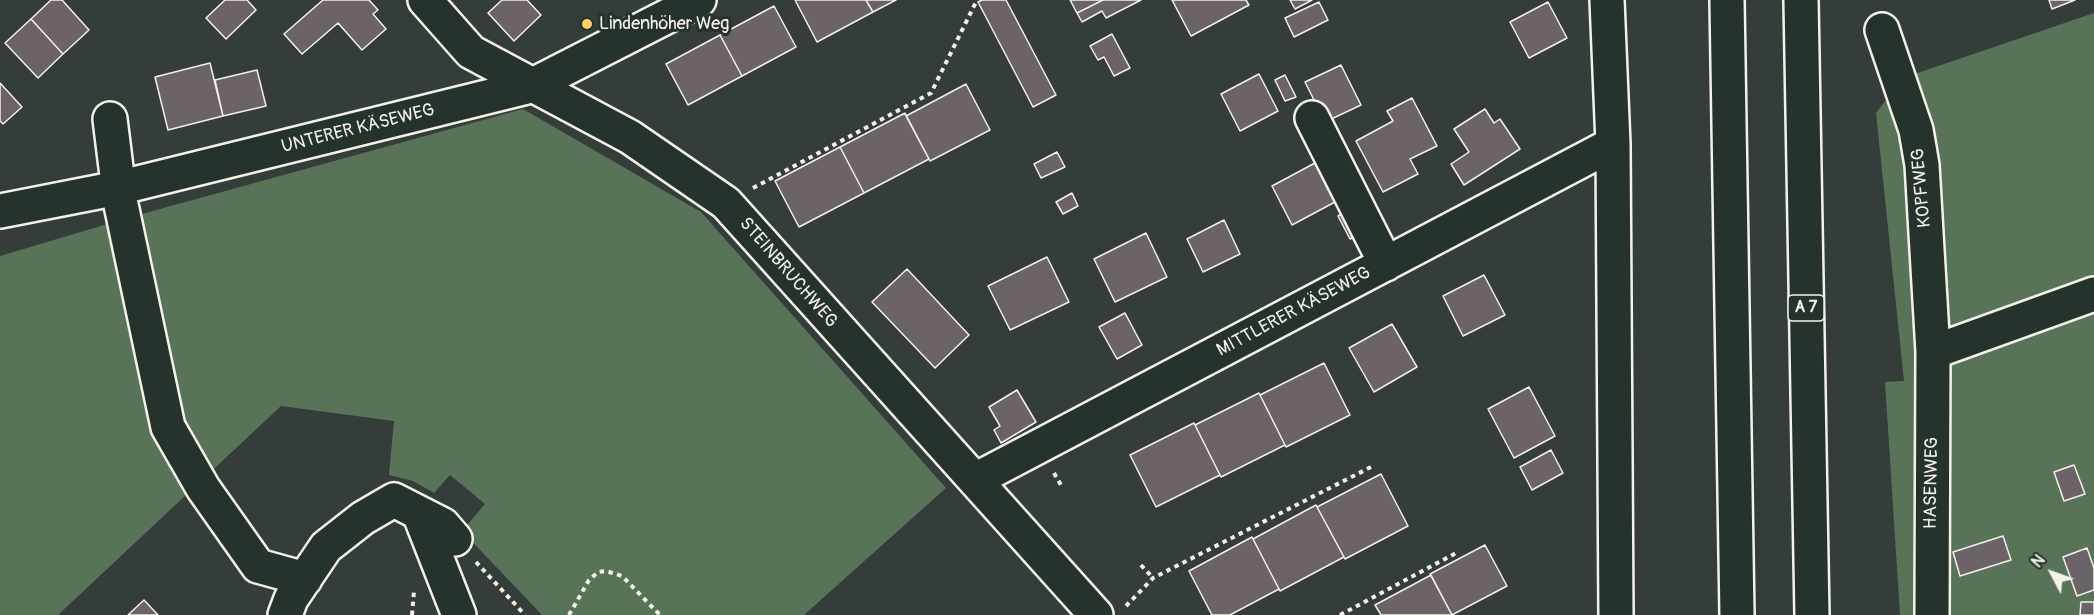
<!DOCTYPE html>
<meta charset="utf-8">
<style>
body{margin:0}
#map{position:relative;width:2094px;height:615px;overflow:hidden;background:#343d39;font-family:Pangolin,sans-serif}
canvas{display:block}
.north{position:absolute;left:2022px;top:543px;width:60px;height:60px;-webkit-text-stroke:4px #26332d;paint-order:stroke;rotate:311deg;font-size:16px;font-weight:700;line-height:24px;text-align:center;color:#f4f1e8}
.north::after{content:'';display:block;margin:auto;width:21px;height:27px;background:#f4f1e8;clip-path:polygon(50% 0,100% 100%,50% 72%,0 100%)}
</style>
<div id="map">
<canvas width="2094" height="615"></canvas>
<div class="north">N</div>
</div>
<script>
const c = document.querySelector('canvas').getContext('2d');
c.lineJoin = 'round';
function paint(path, color) { c.fillStyle = color; c.fill(path, 'evenodd'); }
const shape = rows => new Path2D(rows.map(r => 'M' + r).join(''));
function strokePath(path, color, width, dash) { c.strokeStyle = color; c.lineWidth = width; c.lineCap = dash ? 'butt' : 'round'; c.setLineDash(dash || []); c.stroke(path); }
function label(font, color, halo, rows, align = 'center') {
  c.font = font + ' Pangolin,sans-serif'; c.lineWidth = 6; c.setLineDash([]); c.textBaseline = 'middle'; c.strokeStyle = halo; c.fillStyle = color; for (const [text, x, y, turn = 0] of rows) {
    c.save(); c.translate(x, y); c.rotate((+turn || 0) * Math.PI / 180); c.textAlign = isNaN(turn) ? turn : align; if (halo) c.strokeText(text, 0, 0); c.fillText(text, 0, 0); c.restore();
  }
}
paint(shape([
 [2094,13,2094,615,1900,615,1885,382,1904,381,1876,113,1903,78],
 [523,109,701,212,946,488,804,615,542,615,462,531,485,504,450,475,434,493,413,481,389,475,394,421,281,406,58,615,0,615,0,256,131,217]
]), '#597359');
const building = shape([
 [51,0,62,0,89,30,63,54,31,19,51,0],
 [225,0,247,0,256,10,226,39,206,18,225,0],
 [323,0,369,0,378,10,373,14,386,29,362,50,338,23,302,54,284,34,323,0],
 [502,0,527,0,541,15,514,41,488,13,502,0],
 [795,0,866,0,873,12,817,42,795,0],
 [866,0,896,0,873,12,866,0],
 [982,0,1006,0,1056,95,1033,107,978,2,982,0],
 [1070,0,1103,0,1077,13,1070,0],
 [1103,0,1141,0,1106,18,1102,11,1082,22,1077,13,1103,0],
 [1172,0,1246,0,1249,5,1191,36,1172,0],
 [1290,0,1312,0,1295,9,1290,0],
 [2049,0,2075,0,2052,9,2049,0],
 [1319,2,1328,20,1294,37,1285,18,1319,2],
 [1548,2,1567,38,1529,58,1510,22,1548,2],
 [774,6,796,47,742,76,720,35,774,6],
 [31,19,63,54,38,78,5,43,31,19],
 [1112,34,1130,68,1114,76,1104,57,1098,60,1090,46,1112,34],
 [720,35,742,76,688,105,666,64,720,35],
 [210,63,223,116,168,130,155,77,210,63],
 [1341,65,1361,105,1325,122,1305,82,1341,65],
 [257,70,266,106,223,116,215,80,257,70],
 [1259,74,1278,111,1240,131,1221,94,1259,74],
 [1285,75,1296,97,1285,101,1275,80,1285,75],
 [0,83,22,107,3,124,0,121,0,83],
 [966,84,990,130,930,161,906,116,966,84],
 [1412,98,1437,146,1410,159,1418,174,1383,192,1356,141,1393,121,1387,111,1412,98],
 [1485,109,1494,123,1500,119,1520,149,1464,185,1451,164,1469,152,1454,129,1485,109],
 [905,113,929,159,864,193,840,147,905,113],
 [840,147,864,193,799,227,775,181,840,147],
 [1057,152,1065,167,1041,178,1034,164,1057,152],
 [1315,163,1335,202,1292,225,1272,186,1315,163],
 [1072,193,1078,206,1063,214,1056,202,1072,193],
 [1353,208,1365,231,1350,239,1338,216,1353,208],
 [1224,220,1240,254,1203,272,1187,239,1224,220],
 [1146,233,1167,277,1115,302,1094,259,1146,233],
 [1047,257,1069,302,1010,330,988,286,1047,257],
 [907,269,969,335,935,368,872,302,907,269],
 [1484,275,1505,315,1463,336,1443,296,1484,275],
 [1125,313,1142,345,1117,359,1099,327,1125,313],
 [1392,324,1417,367,1374,392,1349,348,1392,324],
 [1324,363,1350,415,1286,447,1260,395,1324,363],
 [1529,387,1555,436,1514,458,1488,409,1529,387],
 [1017,390,1036,422,1001,443,994,430,1000,426,989,407,1017,390],
 [1259,393,1285,445,1221,477,1195,425,1259,393],
 [1194,423,1220,475,1156,507,1130,455,1194,423],
 [1551,450,1563,473,1532,490,1520,467,1551,450],
 [2074,465,2085,494,2064,501,2054,472,2074,465],
 [1381,474,1408,526,1345,559,1317,507,1381,474],
 [1316,505,1344,557,1280,591,1253,539,1316,505],
 [2003,536,2011,560,1960,576,1953,552,2003,536],
 [1252,537,1279,589,1230,615,1212,615,1189,571,1252,537],
 [1485,545,1507,586,1452,615,1430,574,1485,545],
 [2087,548,2094,568,2094,590,2077,596,2063,557,2087,548],
 [1431,575,1452,615,1381,615,1375,605,1431,575],
 [144,600,158,615,128,615,144,600],
 [2081,602,2094,602,2094,615,2080,615,2081,602]
]);
paint(building, '#6c6368');
strokePath(building, '#f4f1e8', 1.5);
const minor = shape([
 [425,0,471,52,630,137,726,203,1096,615],
 [1607,0,1613,144,1616,615],
 [1882,30,1916,130,1922,165,1933,352,1932,615],
 [1312,118,1386,264],
 [110,119,120,200,168,427,203,488,258,566,305,579],
 [0,211,118,188,531,86,699,0],
 [1933,352,2094,294],
 [975,480,1613,144],
 [419,513,459,615],
 [285,615,291,599,326,547,363,518,394,500,443,525,455,539]
]);
const highway = shape([
 [1727,0,1737,615],
 [1801,0,1812,615]
]);
strokePath(minor, '#f4f1e8', 38);
strokePath(highway, '#f4f1e8', 38);
strokePath(shape([
 [753,188,931,93,977,0],
 [1054,473,1061,485],
 [476,562,525,615],
 [1141,565,1153,578],
 [1126,606,1153,578,1373,466],
 [412,615,414,591],
 [569,615,589,580,598,572,606,571,622,576,660,615],
 [1340,615,1458,552]
]), '#f4f1e8', 4, [4.5, 4.5]);
strokePath(minor, '#26332d', 33);
strokePath(highway, '#26332d', 33);
for (const [x, y, r, color] of [
 [587,24,6,"#ffd166"]
]) { const dot = new Path2D(); dot.arc(x, y, r, 0, 2 * Math.PI); c.fillStyle = color; c.fill(dot); strokePath(dot, '#26332d', 2); }
for (const [x, y, w] of [
 [1806,308,36]
]) { const box = new Path2D(); box.roundRect(x - w / 2, y - 13, w, 26, 4.5); c.fillStyle = '#26332d'; c.fill(box); strokePath(box, '#f4f1e8', 1.5); }
label('bold 16px', '#f4f1e8', null, [
 ["A 7",1806,308]
]);
label('18px', '#f4f1e8', '#26332d', [
 ["Lindenhöher Weg",599,24]
], 'left');
label('18px', '#f4f1e8', '#26332d', [
 ["UNTERER KÄSEWEG",358,129,-14],
 ["KOPFWEG",1922,188,-95],
 ["STEINBRUCHWEG",788,273,49],
 ["MITTLERER KÄSEWEG",1294,312,-28],
 ["HASENWEG",1932,483,-89]
]);
</script>
